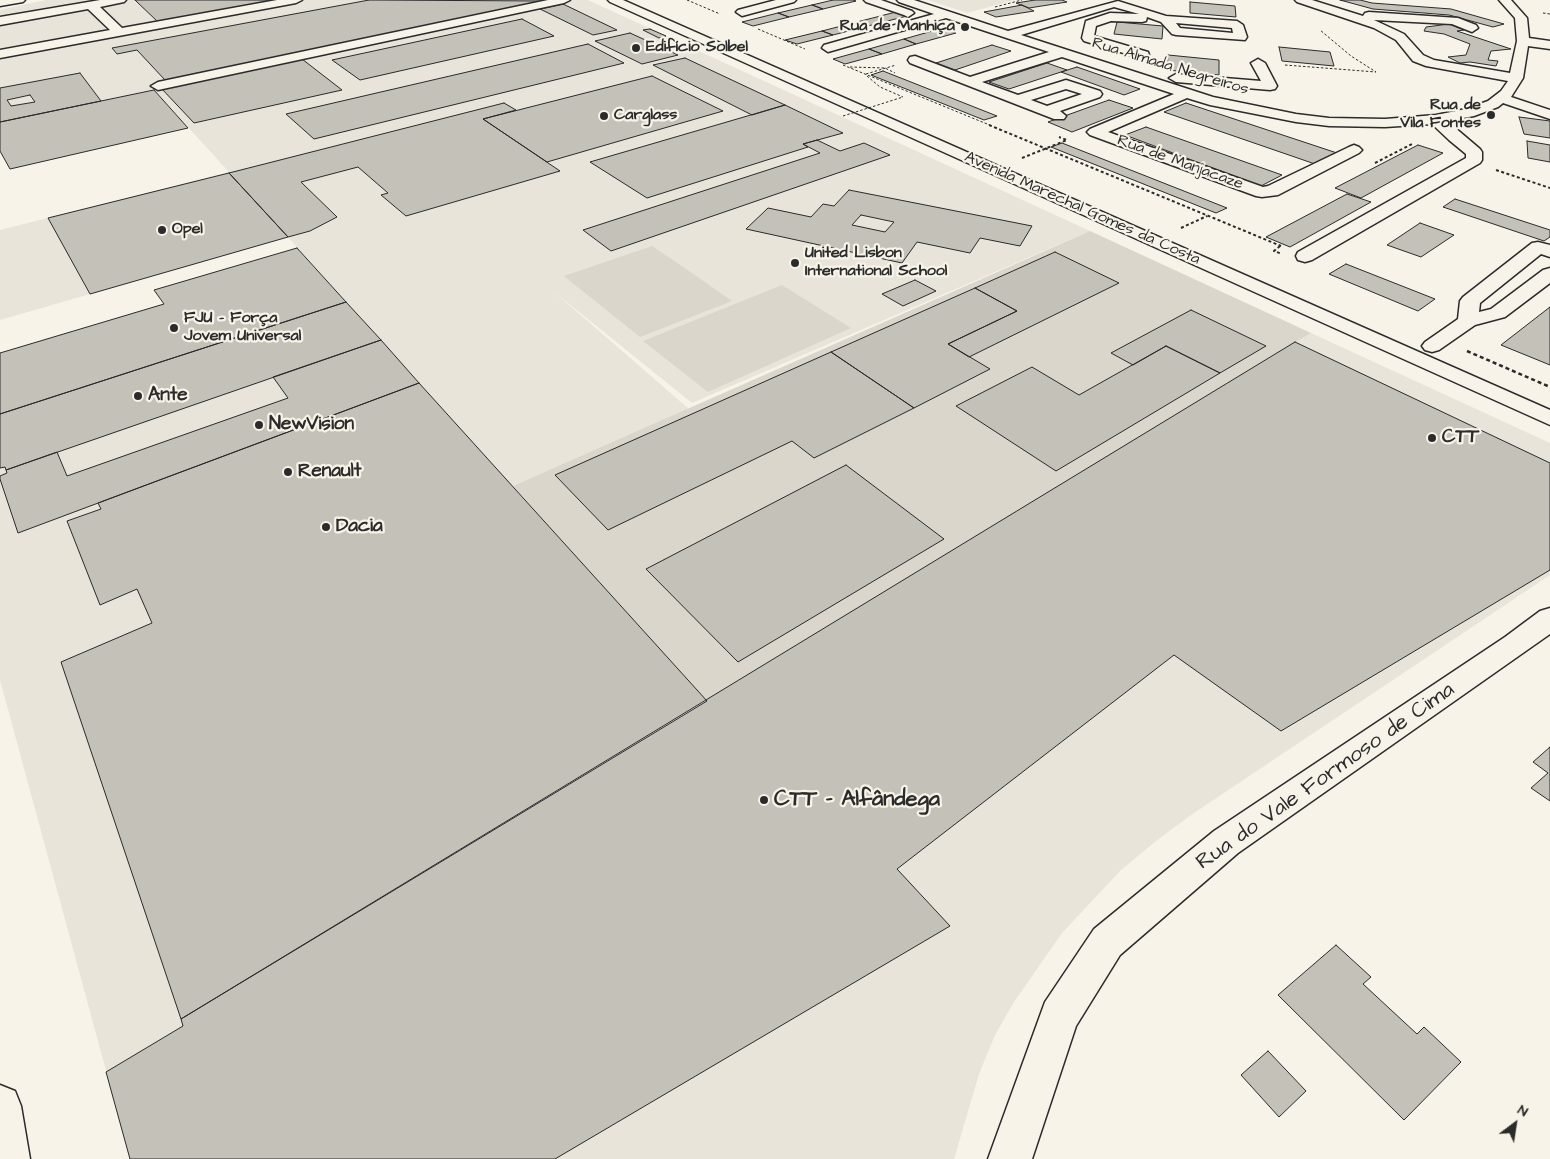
<!DOCTYPE html>
<meta charset="utf-8">
<style>
body{margin:0}
#map{position:relative;width:1550px;height:1159px;overflow:hidden;background:#f7f3e8;font-family:"Architects Daughter",sans-serif}
canvas{display:block}
.north{position:absolute;left:1490px;top:1099px;width:50px;height:50px;-webkit-text-stroke:4px #f7f3e8;paint-order:stroke;rotate:31deg;font-size:14px;font-weight:700;line-height:20px;text-align:center;color:#2b2b2b}
.north::after{content:'';display:block;margin:auto;width:18px;height:22px;background:#2b2b2b;clip-path:polygon(50% 0,100% 100%,50% 72%,0 100%)}
</style>
<div id="map">
<canvas width="1550" height="1159"></canvas>
<div class="north">N</div>
</div>
<script>
const c = document.querySelector('canvas').getContext('2d');
c.lineJoin = 'round';
function paint(path, color) { c.fillStyle = color; c.fill(path, 'evenodd'); }
const shape = rows => new Path2D(rows.map(r => 'M' + r).join(''));
function strokePath(path, color, width, dash) { c.strokeStyle = color; c.lineWidth = width; c.lineCap = dash ? 'butt' : 'round'; c.setLineDash(dash || []); c.stroke(path); }
function label(font, color, halo, rows, align = 'center') {
  c.font = font + ' "Architects Daughter",sans-serif'; c.lineWidth = 4.5; c.setLineDash([]); c.textBaseline = 'middle'; c.strokeStyle = halo; c.fillStyle = color; for (const [text, x, y, turn = 0] of rows) {
    c.save(); c.translate(x, y); c.rotate((+turn || 0) * Math.PI / 180); c.textAlign = isNaN(turn) ? turn : align; if (halo) c.strokeText(text, 0, 0); c.fillText(text, 0, 0); c.restore();
  }
}
paint(shape([
 [46,0,588,0,1090,231,692,403,553,291,689,409,513,486,707,700,1311,333,1550,443,1550,575,1191,815,1156,841,1121,870,1062,933,1014,1002,995,1035,979,1074,954,1159,130,1159,0,680,0,414,346,302,288,237,0,320,0,230,229,172,154,90,0,122,0,10],
 [928,0,1015,0,967,13]
]), '#e8e4da');
paint(shape([
 [1090,231,1311,333,707,701,513,486],
 [652,246,689,271,732,301,640,337,564,276],
 [782,285,851,328,708,392,643,341]
]), '#dad6cc');
const building = shape([
 [135,0,279,0,158,22,135,0],
 [369,0,546,1,165,80,137,50,117,54,112,48,369,0],
 [833,0,853,0,856,1,823,9,812,5,833,0],
 [1035,0,1062,0,1067,2,1029,8,1016,3,1035,0],
 [1340,0,1360,0,1372,3,1451,9,1504,24,1493,27,1449,15,1373,9,1340,0],
 [1190,2,1235,6,1236,17,1190,13,1190,2],
 [563,4,617,30,593,35,540,9,563,4],
 [812,5,823,9,789,17,778,13,812,5],
 [1022,5,1034,11,996,17,984,12,1022,5],
 [896,12,907,16,868,26,857,22,896,12],
 [778,13,789,17,753,26,742,22,778,13],
 [522,19,554,36,360,80,332,60,522,19],
 [857,22,868,26,833,35,822,31,857,22],
 [1117,22,1163,26,1162,39,1114,34,1117,22],
 [1449,24,1464,30,1457,31,1511,49,1491,51,1488,60,1498,61,1496,66,1470,62,1460,63,1448,57,1466,55,1470,44,1444,34,1424,31,1426,27,1449,24],
 [943,28,956,33,916,44,904,39,943,28],
 [650,29,666,36,659,38,643,30,650,29],
 [822,31,833,35,797,44,785,40,822,31],
 [630,33,678,55,642,64,595,41,630,33],
 [904,39,916,44,882,54,869,49,904,39],
 [588,44,624,63,314,139,286,114,588,44],
 [992,45,1011,51,955,70,936,63,992,45],
 [1279,47,1330,52,1334,66,1282,61,1279,47],
 [869,49,882,54,845,64,833,59,869,49],
 [1168,55,1219,60,1219,75,1167,70,1168,55],
 [685,58,785,105,752,115,653,65,685,58],
 [302,59,342,90,194,123,161,88,302,59],
 [1047,63,1067,70,1009,89,989,82,1047,63],
 [1077,67,1140,89,1124,95,1061,72,1077,67],
 [883,71,997,116,984,120,871,75,883,71],
 [80,73,101,101,0,122,0,88,80,73],
 [30,95,35,102,11,106,7,100,30,95],
 [652,76,723,111,547,162,483,119,652,76],
 [154,90,188,128,10,169,0,151,0,122,154,90],
 [1109,100,1133,108,1072,132,1048,122,1109,100],
 [504,103,516,110,483,119,560,171,406,216,381,195,388,193,358,167,301,182,337,217,310,231,288,237,229,173,504,103],
 [1186,103,1337,153,1315,164,1164,112,1186,103],
 [785,105,843,133,803,144,808,147,647,198,590,162,785,105],
 [1519,117,1550,121,1550,138,1524,134,1519,117],
 [1146,127,1282,175,1261,186,1125,135,1146,127],
 [817,140,840,151,864,143,890,155,611,251,583,230,820,153,803,144,817,140],
 [1527,141,1550,145,1550,162,1528,158,1527,141],
 [1062,143,1227,208,1216,213,1051,147,1062,143],
 [1418,145,1443,153,1361,198,1335,188,1418,145],
 [229,173,288,237,90,294,48,218,229,173],
 [849,190,1032,226,1020,246,980,238,970,253,917,242,902,263,746,229,768,208,811,217,823,204,834,206,849,190],
 [861,215,894,222,885,232,852,225,861,215],
 [1347,194,1371,202,1290,247,1266,237,1347,194],
 [1455,199,1550,230,1550,237,1544,241,1443,207,1455,199],
 [1420,223,1454,235,1421,257,1387,245,1420,223],
 [297,248,346,302,0,414,0,353,164,304,154,290,297,248],
 [1055,252,1119,283,969,357,948,344,1017,311,975,288,1055,252],
 [1346,264,1435,299,1418,311,1329,274,1346,264],
 [915,280,936,291,903,306,882,294,915,280],
 [975,288,1017,311,948,344,990,369,914,408,831,352,975,288],
 [346,302,381,340,6,470,5,467,0,468,0,414,346,302],
 [1550,307,1550,365,1501,345,1550,307],
 [1191,310,1266,346,1220,373,1166,346,1133,365,1111,353,1191,310],
 [381,340,419,383,18,533,0,479,0,476,7,473,6,470,57,452,67,476,288,398,273,377,381,340],
 [1295,342,1550,463,1550,570,1281,731,1174,655,897,869,950,926,555,1159,130,1159,106,1072,183,1026,181,1019,1295,342],
 [1166,346,1220,373,1056,471,956,406,1032,367,1079,395,1166,346],
 [831,352,914,408,814,458,792,441,608,530,555,475,831,352],
 [419,383,707,701,181,1019,61,662,152,623,137,589,100,605,67,521,101,509,98,503,419,383],
 [846,465,944,539,738,662,646,569,846,465],
 [1550,747,1550,801,1531,788,1548,773,1533,762,1550,747],
 [1336,945,1371,977,1363,984,1417,1034,1424,1027,1461,1062,1404,1120,1278,995,1336,945],
 [1268,1051,1306,1091,1279,1117,1241,1075,1268,1051]
]);
paint(building, '#c4c1b9');
strokePath(building, '#2b2b2b', 1);
const minor = shape([
 [100,0,126,0,124,2,100,7,122,28,277,0,302,0,296,3,0,58,0,50,110,30,88,9,0,25,0,17,100,0],
 [548,0,570,0,564,3,158,90,151,86,158,82,548,0],
 [776,0,796,0,794,2,742,16,736,12,738,10,776,0],
 [864,0,881,0,912,11,914,13,908,17,904,15,866,2,864,0],
 [897,0,914,0,1008,31,1118,1,1166,16,1237,21,1243,25,1247,37,1245,40,1176,35,1172,34,1161,22,1147,17,1146,21,1142,22,1111,21,1096,26,1094,36,1148,52,1149,55,1148,58,1143,59,1084,41,1082,38,1086,21,1110,13,1139,14,1114,7,1021,35,1213,97,1296,114,1329,118,1385,119,1436,115,1466,109,1488,101,1501,91,1508,81,1426,66,1413,61,1396,40,1374,28,1297,2,1295,0,1312,0,1363,16,1365,13,1369,12,1458,18,1476,25,1478,28,1472,32,1452,24,1374,20,1404,34,1423,55,1434,60,1510,73,1517,41,1515,18,1499,0,1511,0,1527,18,1529,38,1550,41,1550,49,1528,46,1523,78,1511,97,1550,110,1550,119,1503,103,1498,107,1474,116,1447,121,1480,149,1482,152,1482,160,1480,163,1312,260,1305,262,1298,260,1296,256,1298,252,1466,158,1466,154,1449,140,1432,124,1385,127,1329,126,1296,122,1210,105,1187,98,1108,132,1263,187,1268,186,1349,147,1354,145,1359,147,1362,150,1359,153,1278,195,1262,197,1256,196,1090,135,1087,132,1090,129,1174,94,1062,57,982,82,1018,95,1066,80,1100,91,1102,94,1100,97,1060,111,1066,116,1064,119,1054,119,910,63,908,60,910,57,915,56,970,77,1049,52,946,18,828,52,822,48,824,45,934,14,899,2,897,0],
 [1176,23,1232,28,1233,33,1180,28,1176,23],
 [1066,89,1082,94,1047,106,1031,100,1066,89],
 [1258,59,1265,63,1277,86,1275,89,1270,90,1176,82,1169,78,1176,74,1261,81,1251,63,1258,59],
 [1538,242,1550,245,1550,257,1541,254,1480,303,1479,312,1491,309,1543,270,1550,268,1550,283,1505,317,1475,325,1439,350,1432,352,1425,350,1422,346,1425,342,1458,319,1460,301,1463,297,1532,243,1538,242],
 [1550,608,1550,634,1238,853,1120,955,1076,1026,1032,1159,988,1159,1045,1002,1094,929,1214,831,1505,637,1540,611,1550,608],
 [0,1085,15,1091,21,1106,30,1159,0,1159,0,1085]
]);
const major = shape([
 [0,0,25,0,23,2,0,6,0,0],
 [608,0,623,0,1550,410,1550,425,610,2,608,0]
]);
strokePath(minor, '#2b2b2b', 3);
strokePath(major, '#2b2b2b', 3);
strokePath(shape([
 [687,0,720,14],
 [995,7,1022,0],
 [1543,13,1550,14],
 [758,29,805,49],
 [843,65,992,126],
 [1285,65,1376,72,1351,56,1320,30],
 [850,67,885,68,895,73],
 [866,74,896,65],
 [867,76,880,87,903,97]
]), '#2b2b2b', 1, [2.5, 2]);
strokePath(shape([
 [989,125,1281,246],
 [1022,158,1067,140,1059,137],
 [1375,163,1412,144],
 [1496,170,1550,188],
 [1181,228,1207,216],
 [1280,246,1274,251,1282,254]
]), '#2b2b2b', 2, [3, 2.5]);
strokePath(shape([
 [1467,351,1550,387]
]), '#2b2b2b', 2.5, [4, 3]);
paint(minor, '#f7f3e8');
paint(major, '#f7f3e8');
strokePath(shape([
 [843,116,903,97]
]), '#2b2b2b', 1, [2.5, 2]);
for (const [x, y, r, color] of [
 [965,27,5,"#2b2b2b"],
 [636,48,5,"#2b2b2b"],
 [1491,115,5,"#2b2b2b"],
 [604,116,5,"#2b2b2b"],
 [162,230,5,"#2b2b2b"],
 [795,263,5,"#2b2b2b"],
 [174,328,5,"#2b2b2b"],
 [138,396,5,"#2b2b2b"],
 [259,425,5,"#2b2b2b"],
 [1432,438,5,"#2b2b2b"],
 [288,472,5,"#2b2b2b"],
 [326,527,5,"#2b2b2b"],
 [764,800,5,"#2b2b2b"]
]) { const dot = new Path2D(); dot.arc(x, y, r, 0, 2 * Math.PI); c.fillStyle = color; c.fill(dot); strokePath(dot, '#f7f3e8', 2); }
label('bold 16px', '#2b2b2b', '#f7f3e8', [
 ["Rua de Manhiça",955,27,"right"],
 ["Edifício Solbel",646,48],
 ["Rua de",1481,106,"right"],
 ["Vila Fontes",1481,124,"right"],
 ["Carglass",614,116],
 ["Opel",172,230],
 ["United Lisbon",805,254],
 ["International School",805,272],
 ["FJU - Força",184,319],
 ["Jovem Universal",184,337]
], 'left');
label('16px', '#2b2b2b', '#f7f3e8', [
 ["Rua Almada Negreiros",1170,67,17],
 ["Rua de Manjacaze",1180,163,20],
 ["Avenida Marechal Gomes da Costa",1082,209,24]
]);
label('bold 19px', '#2b2b2b', '#f7f3e8', [
 ["Ante",148,396],
 ["NewVision",269,425],
 ["CTT",1442,438],
 ["Renault",298,472],
 ["Dacia",336,527]
], 'left');
label('22px', '#2b2b2b', '#f7f3e8', [
 ["Rua do Vale Formoso de Cima",1326,777,-35]
]);
label('bold 22px', '#2b2b2b', '#f7f3e8', [
 ["CTT - Alfândega",774,800]
], 'left');
</script>
